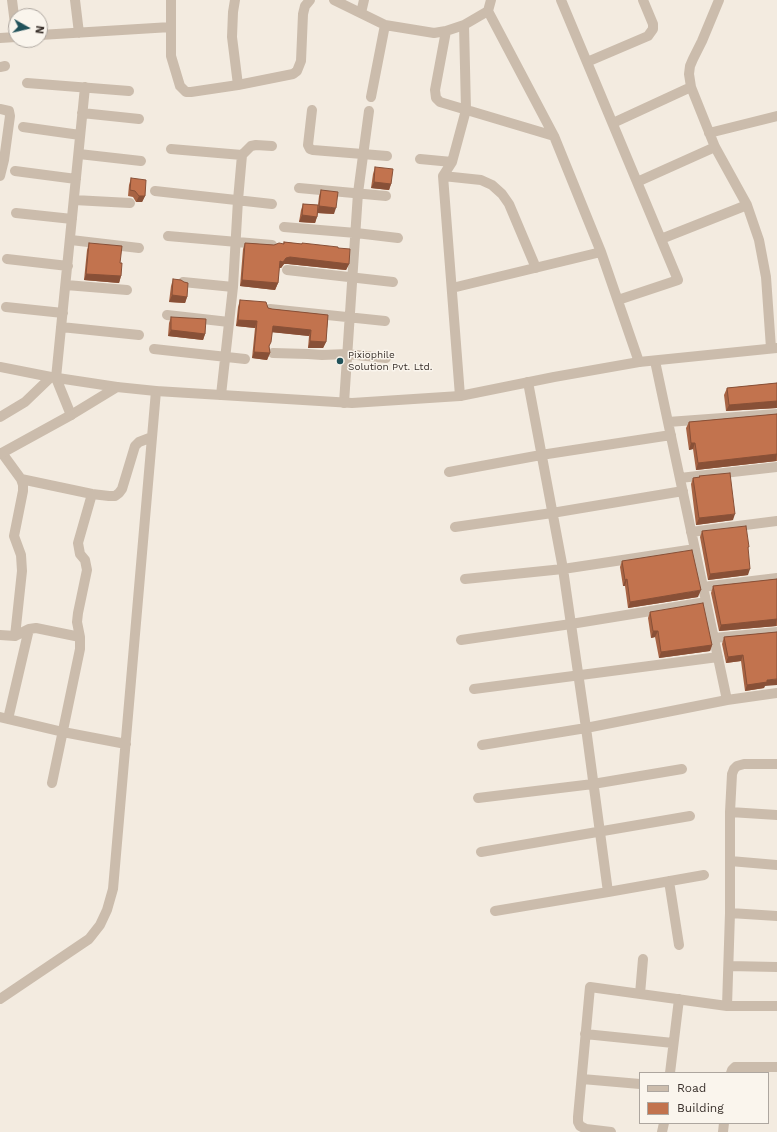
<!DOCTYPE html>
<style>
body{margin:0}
#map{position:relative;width:777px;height:1132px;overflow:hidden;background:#f3ebe0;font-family:"Work Sans",sans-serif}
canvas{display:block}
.legend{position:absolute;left:639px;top:1072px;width:130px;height:52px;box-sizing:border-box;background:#faf5ed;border:1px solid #ada69f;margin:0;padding:5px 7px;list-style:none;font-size:12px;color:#39302b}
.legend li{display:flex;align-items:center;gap:8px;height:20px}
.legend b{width:20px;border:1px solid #ada69f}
.north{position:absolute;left:8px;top:8px;width:40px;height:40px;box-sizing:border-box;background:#faf5ed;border:1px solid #ada69f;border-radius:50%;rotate:98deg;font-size:11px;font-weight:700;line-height:16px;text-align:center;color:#39302b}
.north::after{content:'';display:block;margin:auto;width:14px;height:18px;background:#21525a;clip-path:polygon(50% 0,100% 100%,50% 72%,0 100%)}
</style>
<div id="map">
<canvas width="777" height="1132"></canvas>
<ul class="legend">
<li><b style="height:5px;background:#cbbcac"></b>Road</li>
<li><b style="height:11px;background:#c2734e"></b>Building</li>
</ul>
<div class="north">N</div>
</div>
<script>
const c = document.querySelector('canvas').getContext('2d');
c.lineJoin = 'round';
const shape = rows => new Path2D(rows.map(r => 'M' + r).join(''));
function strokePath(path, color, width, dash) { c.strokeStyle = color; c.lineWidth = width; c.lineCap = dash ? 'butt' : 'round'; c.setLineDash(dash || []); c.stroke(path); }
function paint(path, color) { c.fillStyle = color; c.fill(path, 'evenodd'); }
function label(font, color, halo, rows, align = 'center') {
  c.font = font + ' "Work Sans",sans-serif'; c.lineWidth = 3; c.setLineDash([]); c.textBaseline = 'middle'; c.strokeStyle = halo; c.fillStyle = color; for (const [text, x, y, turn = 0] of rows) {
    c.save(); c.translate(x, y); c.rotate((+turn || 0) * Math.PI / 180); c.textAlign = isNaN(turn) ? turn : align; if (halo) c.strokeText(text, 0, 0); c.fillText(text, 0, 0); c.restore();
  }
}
strokePath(shape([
 [12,0,16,32],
 [75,0,79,33],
 [171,0,171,56,180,86,186,92,191,92,238,85,232,37,233,12,235,0],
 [334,0,385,25,434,33,446,31,464,25,488,11,491,0],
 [561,0,678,280,618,300],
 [719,0,702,41,693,59,690,66,689,74,691,87,715,147,747,205,759,240,766,277,771,348],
 [488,11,554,136],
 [361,13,364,0],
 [446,31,435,90,436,98,440,102,554,136,601,252,639,362],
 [40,35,171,27],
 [0,38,16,37],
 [587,62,648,36,653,29,653,24,643,0],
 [0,67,5,66],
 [27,83,129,91],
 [238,85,293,74,297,71,301,61,303,14,305,6,310,0],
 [371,97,385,25],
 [0,109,9,111,10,116,4,160,0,176],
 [312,110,308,145,310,149,313,150,387,156],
 [82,113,139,119],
 [613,123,691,87],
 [23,127,80,135],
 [709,133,777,116],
 [171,149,242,155],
 [79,154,141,161],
 [420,159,452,162],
 [15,171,76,179],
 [443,176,481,180,492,185,502,194,509,204,536,268],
 [637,182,715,147],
 [299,188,386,196],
 [155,191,272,204],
 [74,200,130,203],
 [16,213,72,219],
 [284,227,356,233,398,238],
 [168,236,272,245],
 [661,239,747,205],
 [71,240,139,248],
 [7,259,68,266],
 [287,270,393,282],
 [183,282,233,287],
 [66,285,127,290],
 [452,288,601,252],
 [6,307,63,313],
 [270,309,385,321],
 [167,315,229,322],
 [61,327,139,335],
 [154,349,245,359],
 [273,353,308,354,322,355,347,354,386,358],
 [655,361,727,700],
 [0,367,51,377,117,387],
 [528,382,563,569,586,728,608,892,704,875],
 [221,395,233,287,238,200,242,155,251,146,256,145,272,146],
 [460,396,443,176,452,162,466,110,464,25],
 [344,403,358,193,369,111],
 [71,415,56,378,85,87],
 [0,417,25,402,51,377],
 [668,422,777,414],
 [2,453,21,479,23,485,23,491,14,536,21,555,22,571,15,636],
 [449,472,541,455,671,435],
 [680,478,777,467],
 [21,479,92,494,109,496,115,496,119,493,122,489,135,446,139,442,152,437],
 [455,527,552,513,683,491],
 [691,532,777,521],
 [465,579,563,569,695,549],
 [703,587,777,578],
 [0,635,15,636,29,629,36,628,80,637,77,622,78,613,87,570,85,560,80,554,78,543,92,494],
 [714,638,777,632],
 [461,640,571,624,706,602],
 [474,689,718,657],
 [0,717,63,732,126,744],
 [8,719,29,629],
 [482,745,586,728,727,700,777,693],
 [777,764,744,764,737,766,734,769,732,774,730,812,730,913,727,1006,777,1006],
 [52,783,80,649,80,637],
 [478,798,593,784,682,769],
 [730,812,777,815],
 [481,852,690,816],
 [730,861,777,865],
 [669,881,679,945],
 [495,911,608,892],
 [730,913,777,916],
 [729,966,777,967],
 [640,994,643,959],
 [0,999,89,939,100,925,107,910,113,889,156,391],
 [585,1034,673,1043],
 [670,1073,679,999],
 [731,1073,732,1070,735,1067,777,1067],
 [582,1079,640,1084],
 [611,1132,586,1129,580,1126,578,1122,578,1117,590,987,727,1006],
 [662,1132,664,1123],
 [723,1132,724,1123]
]), '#cbbcac', 10);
strokePath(shape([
 [0,454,71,415,117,387,156,391,352,403,460,396,554,377,639,362,777,348]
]), '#cbbcac', 10);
paint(shape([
 [375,167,391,184,389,190,371,188,373,174],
 [131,178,145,196,142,202,136,202,133,197,128,196,129,185],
 [321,190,334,214,318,213,315,223,299,222,301,210,303,204,318,205,319,196],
 [284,242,338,248,349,264,346,270,288,264,284,264,281,268,279,268,278,283,275,290,240,286,243,249,245,243,274,245,283,244],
 [89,243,120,263,121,276,119,283,84,280,87,250],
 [173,279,187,297,185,303,169,302,171,286],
 [240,300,272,309,328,315,326,342,323,348,308,348,309,336,272,332,269,347,270,353,267,360,252,358,255,328,236,326,238,307],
 [171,317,205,334,203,340,168,336,169,323],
 [777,383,777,408,726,411,724,395,727,388],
 [777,414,777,461,696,470,693,449,689,450,686,428,689,422],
 [699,476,733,520,696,525,691,484,693,478,699,477],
 [702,531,748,549,748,575,708,580,700,537],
 [622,561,698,597,628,608,625,586,623,586,620,567],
 [777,579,777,626,719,631,711,593,713,586],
 [650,612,712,645,710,651,659,658,655,637,651,638,648,618],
 [777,632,764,688,745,691,741,661,726,663,722,644,724,637]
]), '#a76343');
paint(shape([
 [374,182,391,184,389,190,371,188],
 [139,196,145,196,142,202,136,202],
 [319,206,336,208,334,214,317,213],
 [302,215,317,217,315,223,299,222],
 [290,257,349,264,346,270,288,264,284,264,281,268,277,268,280,261,286,258],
 [86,274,121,276,119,283,84,280],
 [242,280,278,283,275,290,240,286],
 [172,295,187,297,185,303,169,302],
 [238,320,257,321,255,328,236,326],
 [273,326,311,330,309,336,270,332],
 [171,330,205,334,203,340,168,336],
 [310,341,326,342,323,348,308,348],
 [254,352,270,353,267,360,252,358],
 [777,401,777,408,726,411,729,405],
 [691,443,695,443,693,449,689,450],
 [777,454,776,461,696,470,698,463],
 [735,514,733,520,696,525,699,518],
 [750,569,748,575,708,580,710,574],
 [627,579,625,586,623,586,625,580],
 [701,590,698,597,628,608,630,602],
 [777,619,776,626,719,631,721,625],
 [653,631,658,631,655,637,651,638],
 [712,645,710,651,659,658,661,652],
 [743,655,741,661,726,663,728,657],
 [777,679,777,685,765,686,764,688,745,691,747,685,767,680]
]), '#885037');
const building = shape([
 [375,167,393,169,391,184,374,182,375,167],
 [131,178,146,180,145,196,139,196,135,191,130,190,131,178],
 [321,190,338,192,336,208,319,206,321,190],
 [303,204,318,205,317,217,302,215,303,204],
 [284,242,302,244,302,243,338,247,338,248,350,249,349,264,290,257,286,258,283,262,280,261,278,283,242,280,245,243,274,245,279,243,284,244,284,242],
 [89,243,122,246,120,263,122,263,121,276,86,274,89,243],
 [173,279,181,280,184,282,188,283,187,297,172,295,173,279],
 [240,300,266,302,268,308,272,309,328,315,326,342,310,341,311,330,273,326,271,342,269,346,270,353,254,352,257,321,238,320,240,300],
 [171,317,206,319,205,334,171,330,171,317],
 [777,383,777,401,729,405,727,388,777,383],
 [777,414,777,454,698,463,695,443,691,443,689,422,777,414],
 [730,473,735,514,699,518,693,478,700,477,699,476,730,473],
 [746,526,749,547,748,547,750,569,710,574,702,531,746,526],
 [692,550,701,590,630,602,627,579,625,580,622,561,692,550],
 [777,579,777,619,721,625,713,586,777,579],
 [703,603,712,645,661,652,658,631,653,631,650,612,703,603],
 [777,632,777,679,767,680,767,682,747,685,743,655,728,657,724,637,777,632]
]);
paint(building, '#c2734e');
strokePath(building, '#885037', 1);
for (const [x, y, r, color] of [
 [340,361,4,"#21525a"]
]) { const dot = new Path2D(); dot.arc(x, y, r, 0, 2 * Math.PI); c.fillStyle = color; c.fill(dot); strokePath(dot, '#faf5ed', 1.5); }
label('10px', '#39302b', '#faf5ed', [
 ["Pixiophile",348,355],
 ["Solution Pvt. Ltd.",348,367]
], 'left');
</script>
